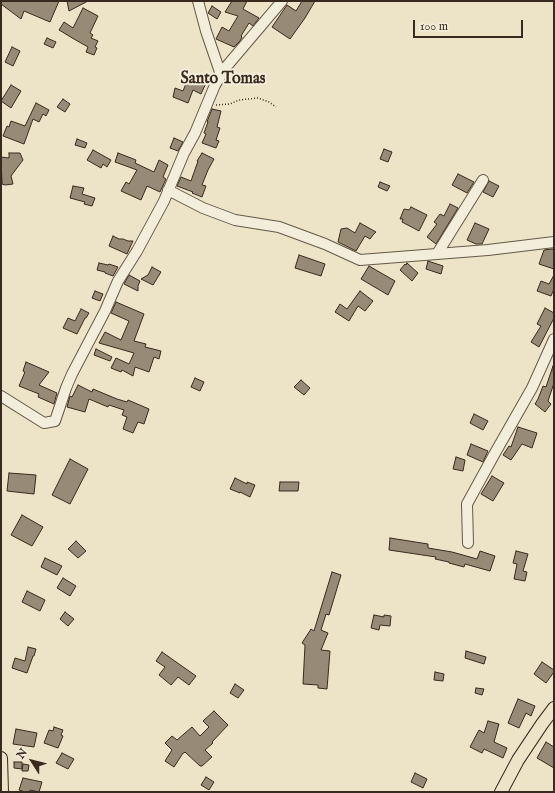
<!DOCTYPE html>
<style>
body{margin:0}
#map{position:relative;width:555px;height:793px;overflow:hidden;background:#ede4c7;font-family:"IM FELL English",serif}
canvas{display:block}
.frame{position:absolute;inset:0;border:2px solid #3a291e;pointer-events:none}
.north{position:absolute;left:12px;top:741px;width:40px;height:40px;-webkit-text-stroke:3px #f3eddb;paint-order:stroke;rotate:306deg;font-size:11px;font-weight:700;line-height:16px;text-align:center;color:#3a291e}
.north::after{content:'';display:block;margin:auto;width:14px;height:18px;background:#3a291e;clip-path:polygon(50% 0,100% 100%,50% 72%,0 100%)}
.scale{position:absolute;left:413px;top:20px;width:110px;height:18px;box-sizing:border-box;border:2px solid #3a291e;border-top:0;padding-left:5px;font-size:12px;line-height:14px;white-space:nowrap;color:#3a291e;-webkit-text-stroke:3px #f3eddb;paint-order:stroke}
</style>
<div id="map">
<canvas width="555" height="793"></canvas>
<div class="frame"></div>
<div class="north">N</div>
<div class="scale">100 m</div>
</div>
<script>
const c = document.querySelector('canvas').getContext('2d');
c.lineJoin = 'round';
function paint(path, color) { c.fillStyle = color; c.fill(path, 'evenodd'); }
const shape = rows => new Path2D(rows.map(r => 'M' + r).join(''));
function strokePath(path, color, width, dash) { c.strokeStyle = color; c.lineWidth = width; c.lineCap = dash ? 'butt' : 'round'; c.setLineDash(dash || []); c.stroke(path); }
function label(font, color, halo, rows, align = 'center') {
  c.font = font + ' "IM FELL English",serif'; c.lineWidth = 4; c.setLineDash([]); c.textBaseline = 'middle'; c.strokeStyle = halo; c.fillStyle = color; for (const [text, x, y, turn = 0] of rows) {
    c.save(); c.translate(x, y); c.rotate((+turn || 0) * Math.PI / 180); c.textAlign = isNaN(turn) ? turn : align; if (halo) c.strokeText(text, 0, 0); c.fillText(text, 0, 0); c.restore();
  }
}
const building = shape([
 [1,1,59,1,50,22,24,11,21,19,1,4,1,1],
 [67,1,88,1,69,11,67,1],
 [232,1,247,1,243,9,259,18,253,26,249,23,241,36,242,37,240,41,234,47,216,39,222,27,229,31,238,16,225,12,232,1],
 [302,1,315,1,305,18,290,39,272,27,287,5,296,11,302,1],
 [212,6,221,12,217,19,208,13,212,6],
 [83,8,98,16,90,33,93,35,91,38,98,41,95,47,97,48,94,55,86,52,88,47,74,39,59,30,64,22,73,28,83,8],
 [47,38,56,42,53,48,44,44,47,38],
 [12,47,20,51,13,66,5,62,12,47],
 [189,76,206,83,201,94,193,90,188,103,173,97,175,88,183,91,189,76],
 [11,85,21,91,11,108,1,101,11,85],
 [63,99,70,104,65,112,57,107,63,99],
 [36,103,49,110,46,116,43,114,39,122,33,119,24,144,3,136,7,126,9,127,11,121,25,126,36,103],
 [212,109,221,111,217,127,220,128,216,140,219,141,216,148,202,143,206,134,204,133,208,122,207,122,208,119,212,109],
 [174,138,183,142,178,151,170,148,174,138],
 [77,139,87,143,85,148,75,145,77,139],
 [384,149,392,152,388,162,380,159,384,149],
 [93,150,111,160,107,167,103,164,101,168,87,160,93,150],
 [9,153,20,153,23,160,11,176,13,184,5,185,2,184,1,157,9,158,9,153],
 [118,153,136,160,135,163,154,172,159,160,168,165,163,177,166,179,160,192,147,186,141,200,121,191,126,182,129,184,137,170,115,162,118,153],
 [202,153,214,159,208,170,202,185,206,186,202,197,192,193,193,192,177,186,181,177,191,181,198,161,197,161,202,153],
 [458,174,474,182,467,193,452,185,458,174],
 [489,181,499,186,493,197,483,192,489,181],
 [380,182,390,186,387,191,378,187,380,182],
 [73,186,84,188,82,194,95,198,92,206,84,204,85,202,70,198,73,186],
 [450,204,458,208,436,244,427,237,437,224,434,222,440,214,444,216,450,204],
 [411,207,427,215,419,231,402,222,403,219,400,219,404,209,409,210,411,207],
 [360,223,376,232,373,235,370,239,365,236,356,251,338,242,341,229,347,228,355,233,360,223],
 [475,223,489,229,482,244,476,244,467,240,475,223],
 [113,236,119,239,123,239,128,241,133,241,127,254,109,246,113,236],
 [552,249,554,250,554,269,539,264,544,250,552,249],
 [299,255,325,264,321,276,295,268,299,255],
 [428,261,443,266,441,274,426,269,428,261],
 [99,263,108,265,109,264,118,267,113,276,105,273,105,272,97,270,99,263],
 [407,263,418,273,412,281,400,270,405,264,406,265,407,263],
 [369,266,395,281,388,295,361,279,369,266],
 [152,267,161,272,153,285,141,279,148,275,152,267],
 [129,275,140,281,138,286,138,291,124,284,129,275],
 [554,275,554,289,551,296,537,291,541,281,549,284,554,275],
 [95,291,103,294,100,301,92,298,95,291],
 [360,291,373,301,365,311,358,306,349,321,335,312,340,304,347,309,360,291],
 [116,302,144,314,134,341,146,344,145,347,161,351,159,359,154,357,149,372,135,367,133,376,122,370,121,372,111,368,116,358,129,364,134,353,99,343,105,332,121,340,129,321,111,313,116,302],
 [545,308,554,313,554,318,539,347,531,342,541,326,537,324,545,308],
 [81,309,89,313,86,318,85,318,77,334,63,328,68,318,75,321,81,309],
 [96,349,112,357,110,361,94,355,96,349],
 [26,362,49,372,39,385,57,393,54,404,38,397,39,394,19,386,25,372,23,371,26,362],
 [553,366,554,383,548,401,551,404,545,412,535,404,538,399,543,386,546,387,553,366],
 [195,378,204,382,200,391,191,387,195,378],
 [301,380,310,388,304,395,294,387,301,380],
 [78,385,92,392,93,389,117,399,127,402,128,400,149,409,144,424,138,422,133,433,123,429,127,417,122,415,124,410,109,405,108,407,89,399,85,412,67,407,70,396,72,397,78,385],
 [474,414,488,421,483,430,470,423,474,414],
 [518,427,537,433,532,448,522,444,511,460,503,455,509,446,511,447,518,427],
 [471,444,488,451,483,462,467,455,471,444],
 [456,457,465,460,463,471,453,469,456,457],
 [70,459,88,469,70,504,52,495,70,459],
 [9,473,36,475,34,494,7,491,9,473],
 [492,476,504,483,493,501,481,494,492,476],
 [235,478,247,484,247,482,255,485,250,497,240,492,240,493,230,489,235,478],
 [280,482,299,482,298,491,279,491,280,482],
 [22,515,43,527,32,546,11,535,22,515],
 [390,538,428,544,428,548,452,552,477,559,480,551,495,556,490,571,465,564,464,567,449,563,449,562,435,559,436,557,389,550,390,538],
 [76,541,86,551,78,558,68,549,76,541],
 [516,551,528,554,523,571,527,572,525,581,514,579,517,564,513,563,516,551],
 [45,558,62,566,57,575,41,567,45,558],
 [332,572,341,575,329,615,326,614,321,630,328,633,321,650,330,651,327,689,318,688,318,685,303,684,305,645,302,643,311,629,314,631,332,572],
 [63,578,76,586,70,596,57,588,63,578],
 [27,591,45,600,40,611,22,602,27,591],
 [65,612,74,619,68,626,60,619,65,612],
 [374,615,384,617,384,615,391,616,390,626,380,625,379,630,371,628,374,615],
 [28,647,36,649,34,656,33,656,27,673,12,668,15,658,25,661,28,647],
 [466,651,486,657,484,664,465,658,466,651],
 [162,652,196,676,189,685,178,677,171,685,159,675,165,667,156,661,162,652],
 [542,662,554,670,554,672,546,683,534,674,542,662],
 [435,672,444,674,443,681,434,680,435,672],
 [235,684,244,690,238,698,230,693,235,684],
 [476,688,484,689,482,695,475,693,476,688],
 [518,699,535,706,531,716,526,713,519,728,508,723,518,699],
 [214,711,228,725,212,742,213,743,205,750,212,757,202,766,200,766,185,752,184,753,183,753,174,767,165,761,172,750,165,743,172,736,177,740,192,727,200,736,209,727,203,721,214,711],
 [488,721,499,724,494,742,507,748,503,758,484,749,482,753,470,747,479,730,484,733,488,721],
 [54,727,63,730,61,735,63,736,58,748,44,743,49,730,53,731,54,727],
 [16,729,37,733,34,747,13,744,16,729],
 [546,742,554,747,554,768,537,758,546,742],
 [62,753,74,759,68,769,56,763,62,753],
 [14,762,22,762,22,769,14,768,14,762],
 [23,764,29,765,28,771,22,771,23,764],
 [415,773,427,779,423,788,411,782,415,773],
 [206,777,214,782,209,790,201,785,206,777],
 [23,778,42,782,39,792,30,790,29,792,25,792,19,790,23,778]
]);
paint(building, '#978a76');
strokePath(building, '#3a291e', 1);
const minor = shape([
 [198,1,206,31,221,75],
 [168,190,203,208,235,220,279,227,325,244,360,260,488,250,554,242],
 [437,254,483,180],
 [1,396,44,423,55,421,66,388,72,374,105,311,118,281,137,251,164,201,184,153,195,133,215,85,226,67,282,1],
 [468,543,467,504,495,453,532,388,554,339]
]);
const major = shape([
 [1,758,2,792],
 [501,792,518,760,542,724,554,708]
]);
strokePath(minor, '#675848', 12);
strokePath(major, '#3a291e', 14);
strokePath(shape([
 [216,105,230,104,239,100,258,98,269,102,276,107]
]), '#3a291e', 1.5, [1, 2]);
strokePath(minor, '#f3eddb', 10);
strokePath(major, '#ede4c7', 12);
label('bold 16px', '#3a291e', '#f3eddb', [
 ["Santo Tomas",223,80]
]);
</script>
